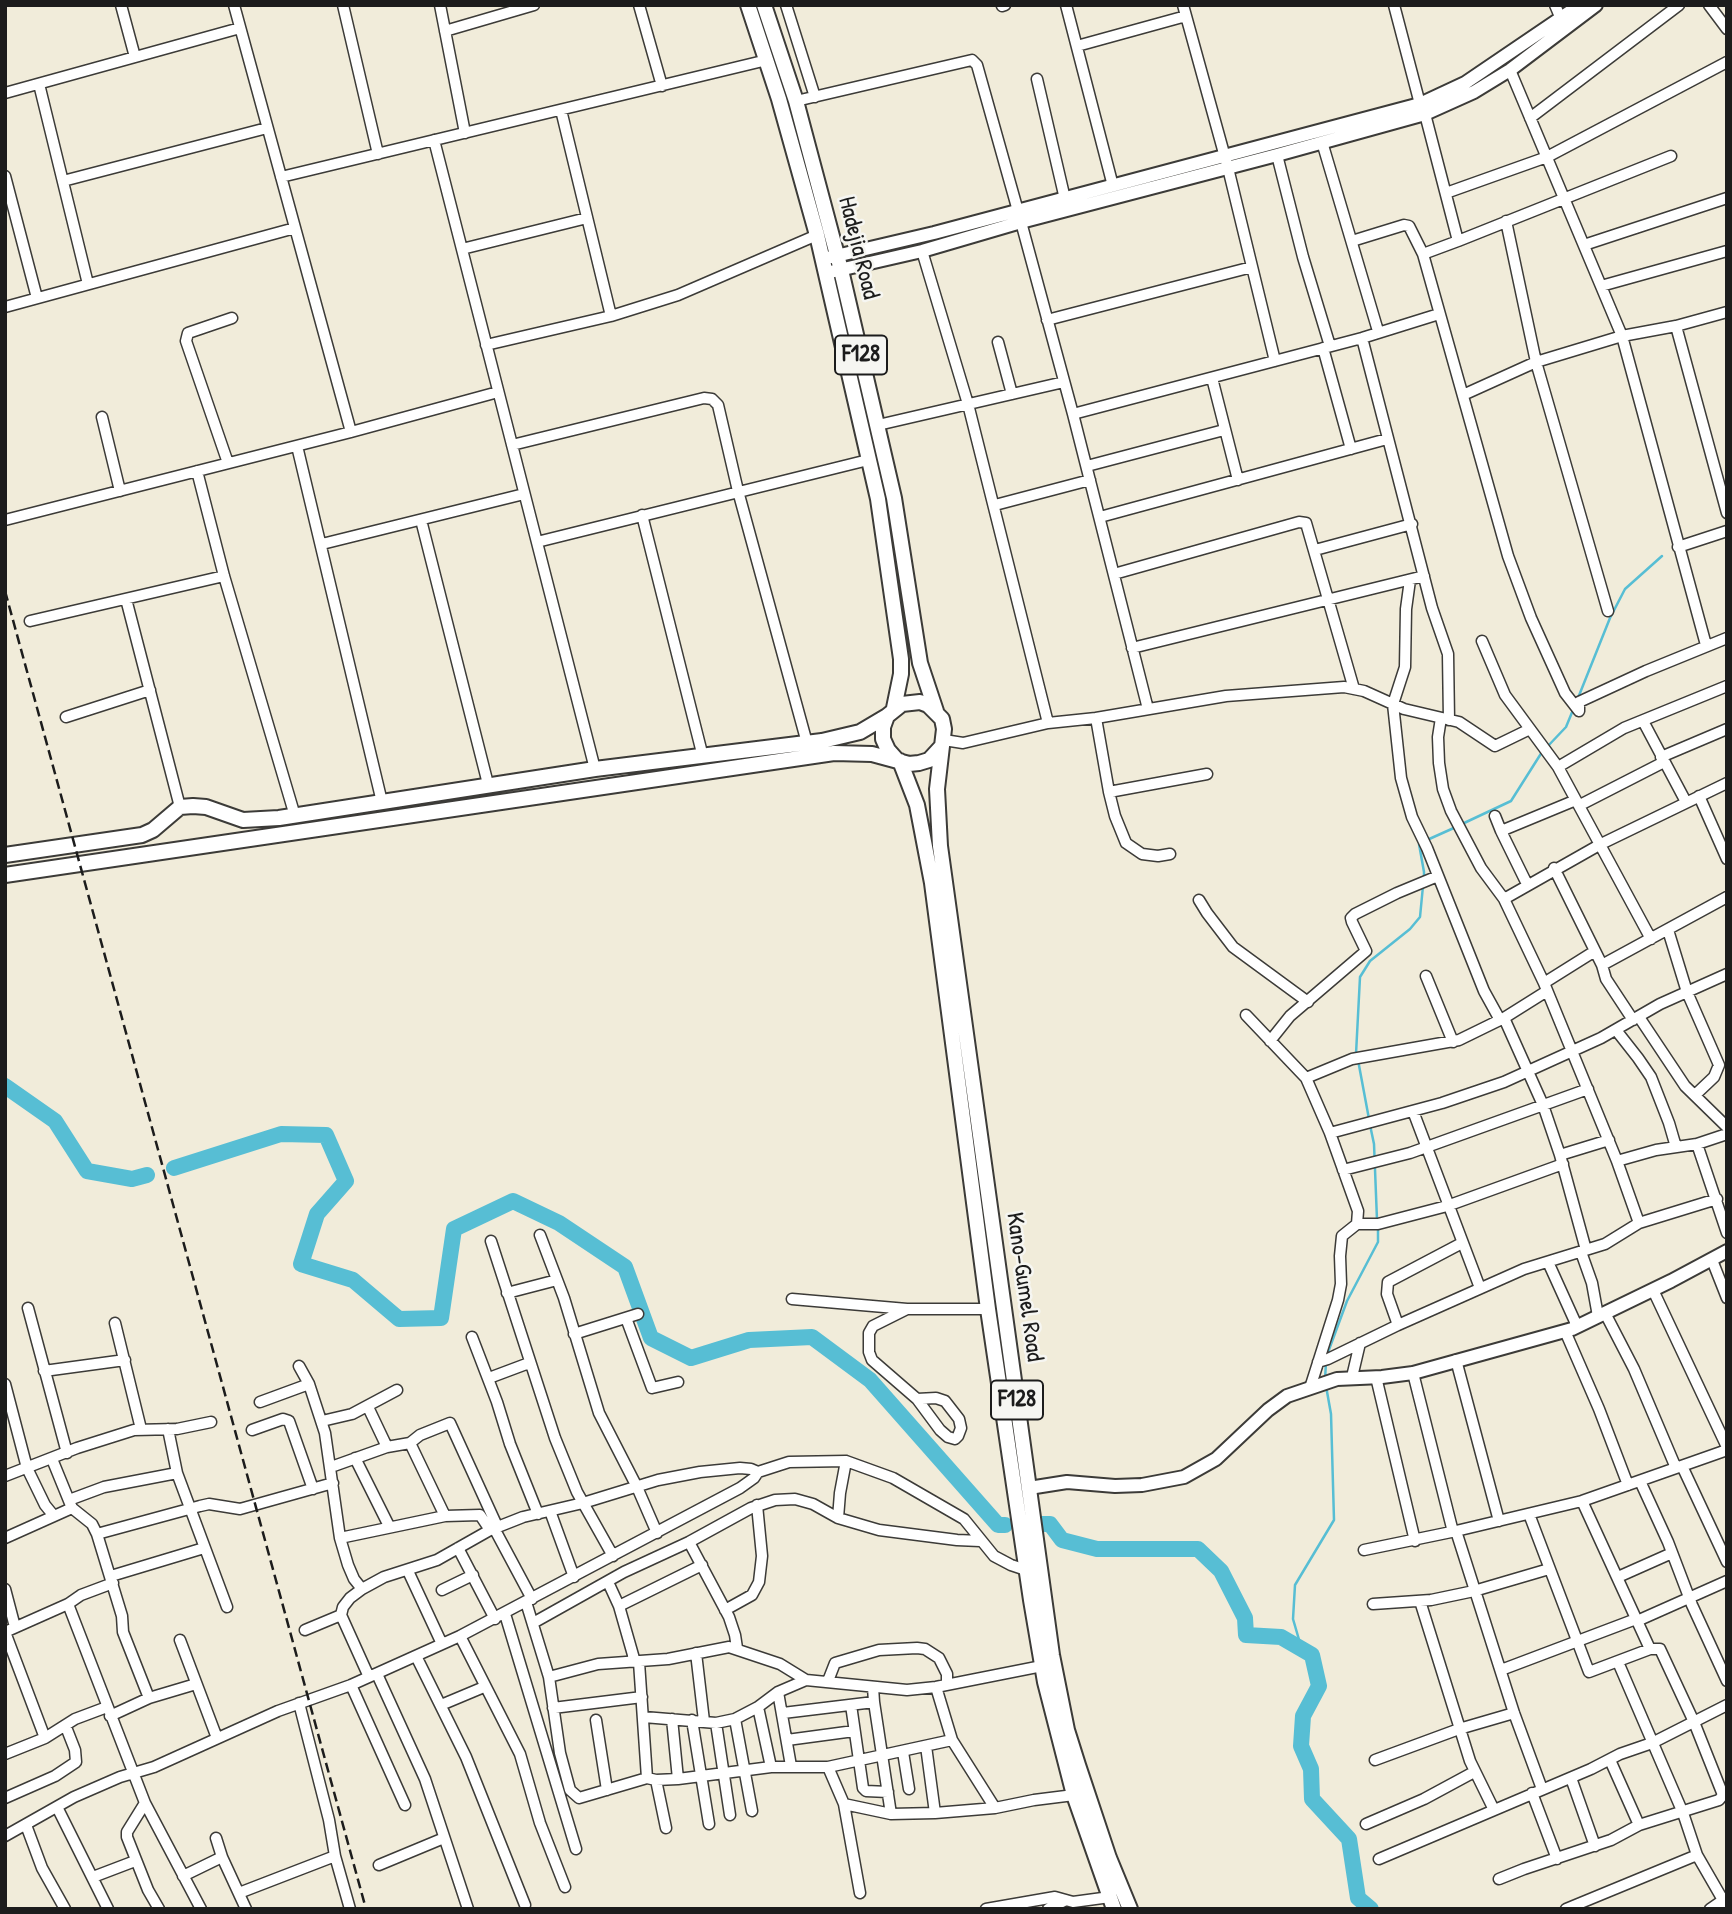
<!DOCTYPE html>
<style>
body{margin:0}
#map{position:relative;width:1732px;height:1914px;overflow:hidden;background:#f1ecda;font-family:"Patrick Hand",sans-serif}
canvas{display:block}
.frame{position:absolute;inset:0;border:7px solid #1c1c1c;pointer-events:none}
</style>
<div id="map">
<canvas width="1732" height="1914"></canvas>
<div class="frame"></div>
</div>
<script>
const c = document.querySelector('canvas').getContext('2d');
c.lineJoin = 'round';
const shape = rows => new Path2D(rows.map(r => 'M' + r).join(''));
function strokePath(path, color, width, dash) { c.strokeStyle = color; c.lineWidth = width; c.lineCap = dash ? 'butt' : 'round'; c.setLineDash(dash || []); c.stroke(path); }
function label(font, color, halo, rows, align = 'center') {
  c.font = font + ' "Patrick Hand",sans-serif'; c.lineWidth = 5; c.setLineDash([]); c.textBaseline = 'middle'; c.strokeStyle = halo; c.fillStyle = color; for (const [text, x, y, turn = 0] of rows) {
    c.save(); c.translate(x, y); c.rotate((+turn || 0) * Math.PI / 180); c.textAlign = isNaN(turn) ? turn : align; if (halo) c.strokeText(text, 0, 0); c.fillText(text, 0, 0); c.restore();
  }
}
strokePath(shape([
 [1578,698,1610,618,1625,589,1662,556],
 [1547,747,1566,727,1573,710],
 [1462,824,1511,801,1542,752],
 [1427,840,1456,827],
 [1421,843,1419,844,1424,872,1424,880],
 [1356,1054,1360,977,1370,961,1410,929,1420,917,1423,886],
 [1358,1060,1369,1119],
 [1370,1125,1374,1144,1377,1220],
 [1327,1355,1347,1301,1378,1242,1378,1226],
 [1325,1380,1326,1362],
 [1302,1650,1293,1619,1295,1585,1334,1520,1331,1414,1326,1386]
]), '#57bed4', 2.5);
strokePath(shape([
 [5,1086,55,1121,87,1171,132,1179,147,1175],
 [174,1168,281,1134,326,1135,346,1181,317,1214,301,1264,353,1280,399,1319,441,1318,454,1229,513,1201,559,1223,625,1267,651,1338,691,1358,749,1340,812,1337,870,1380,998,1525,1005,1525],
 [1038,1524,1050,1524,1062,1540,1097,1549,1198,1549,1221,1571,1245,1618,1246,1635,1281,1637,1312,1655,1319,1686,1303,1716,1301,1746,1311,1769,1312,1799,1349,1839,1358,1898,1371,1909]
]), '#57bed4', 16);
const minor = shape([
 [121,5,135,57],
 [234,5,351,432],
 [343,5,378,154],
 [440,5,465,133],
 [639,5,662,86],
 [786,5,815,97],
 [1066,5,1113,186],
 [1183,5,1228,168,1275,361],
 [1394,5,1420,104],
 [1555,5,1561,19],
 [1709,5,1727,29],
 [1002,6,1005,5],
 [445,31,534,5],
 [1077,46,1186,16],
 [1510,70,1622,336,1706,645],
 [1037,79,1065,199],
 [39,84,88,284],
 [5,93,240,28],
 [796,101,972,60,977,65,1018,211],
 [561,110,611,316],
 [1425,114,1458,241,1423,254,1508,556,1531,618,1565,693,1579,711],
 [1530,118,1679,5],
 [434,140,595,769],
 [1322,142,1378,331],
 [1277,155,1303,257,1330,346],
 [5,176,37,298],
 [281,177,767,60],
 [63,181,267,128],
 [1446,193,1547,157,1727,62],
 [1506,221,1536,362,1608,611],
 [1021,222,1073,414,1148,709],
 [1352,241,1404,225,1409,226,1423,254],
 [1458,241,1671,156],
 [1584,245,1727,198],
 [462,249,587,218],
 [922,251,968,404,1048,723],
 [1601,286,1727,251],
 [5,307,295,228],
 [1047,320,1252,267],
 [1676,326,1727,513],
 [1362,338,1432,608,1448,654,1449,720],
 [998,342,1012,394],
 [486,345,611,316,678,295,817,235],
 [1323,348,1351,449],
 [1212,378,1238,480],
 [1463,395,1536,362,1622,336,1676,326,1727,312],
 [1073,414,1362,338,1439,314],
 [102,417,120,491],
 [878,425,1064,382],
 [512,445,704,398,712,399,718,405,738,491,807,743],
 [297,446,382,802],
 [228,463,186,341,188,333,232,318],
 [1087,466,1224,430],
 [197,471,224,576,295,816],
 [995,505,1090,480],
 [642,515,703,757],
 [1100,517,1387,439],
 [5,520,351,432,498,392],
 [421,520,488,784],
 [537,542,868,460],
 [322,544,524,494],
 [1678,547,1727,531],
 [1315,550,1412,524],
 [1114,574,1299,522,1306,523,1354,689],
 [1410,580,1406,609,1405,667,1393,704,1401,778,1412,817,1427,848,1484,991,1500,1020],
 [126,599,180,807],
 [30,621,224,576],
 [1482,641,1505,695,1558,767,1651,939],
 [1132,648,1424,576],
 [1579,711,1579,702,1646,671,1727,638],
 [66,717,150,690],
 [1096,718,1109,792,1115,816,1126,843,1142,854,1158,856,1170,854],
 [1441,718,1438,737,1439,763,1443,789,1451,811,1481,868,1504,899,1544,983,1617,1161,1639,1223],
 [1643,721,1686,802],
 [944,740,963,743,1048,723,1096,718,1226,696,1344,687,1364,691,1404,709,1459,722,1495,746,1530,729],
 [1661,757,1727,729],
 [1558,767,1624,728,1727,686],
 [1109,792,1207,774],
 [1699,796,1727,859],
 [1580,805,1664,762],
 [1495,816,1501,831],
 [1554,868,1602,965,1606,979,1633,1020],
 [1527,884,1501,831,1576,800],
 [1504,899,1601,844,1727,783],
 [1199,900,1207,913,1233,947,1308,1002],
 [1668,930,1687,992,1719,1065,1714,1077,1695,1095],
 [1602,965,1727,897],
 [1426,976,1453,1042],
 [1544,983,1595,951],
 [1246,1015,1306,1078,1330,1133,1358,1211,1357,1224],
 [1639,1017,1685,1086,1727,1127],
 [1504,1018,1543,1105,1560,1155,1586,1250],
 [1616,1030,1638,1058,1651,1077,1669,1123,1676,1147],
 [1270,1041,1290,1016,1366,951,1352,922,1351,918,1355,914,1397,893,1438,876],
 [1306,1078,1352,1059,1459,1040,1504,1018,1547,991],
 [1413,1111,1480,1288],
 [1330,1133,1442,1103,1504,1082,1601,1038,1660,1004,1727,974],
 [1697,1144,1727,1233],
 [1560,1155,1609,1140],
 [1617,1161,1656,1150,1697,1144,1727,1134],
 [1343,1170,1410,1153,1588,1089],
 [540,1235,564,1298,599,1413,637,1487,657,1533],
 [491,1241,555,1438,577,1492,613,1556],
 [1581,1252,1592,1283,1598,1316],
 [1712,1260,1727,1298],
 [1548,1262,1577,1326],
 [1653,1290,1727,1447],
 [507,1293,557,1280],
 [792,1299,907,1309,988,1309],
 [28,1308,67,1453],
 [907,1309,873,1326,869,1333,869,1352,872,1360,917,1399,940,1430,948,1437,955,1439,958,1436,961,1428,959,1419,945,1401,936,1398,917,1399],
 [1605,1313,1634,1369,1676,1468],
 [626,1318,652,1388,678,1382],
 [115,1323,141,1429],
 [1398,1325,1387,1294,1388,1282,1462,1243],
 [1565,1331,1599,1409,1628,1485],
 [574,1334,638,1314],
 [472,1337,497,1402,510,1444,538,1514],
 [1456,1360,1499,1521],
 [1318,1362,1328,1359,1398,1325,1524,1269,1605,1244,1639,1223,1717,1199],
 [299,1366,309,1384,325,1433,340,1538,348,1565,354,1579,362,1589],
 [44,1371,125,1360],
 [1413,1373,1453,1532],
 [1352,1377,1360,1343],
 [1376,1377,1415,1541],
 [489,1378,529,1363],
 [5,1384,27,1468,45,1505,54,1516],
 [1310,1388,1338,1300,1341,1284,1340,1256,1342,1236,1357,1224,1378,1224,1447,1206,1563,1164],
 [260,1402,309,1384],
 [368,1407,387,1447],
 [322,1421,352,1414,397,1390],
 [168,1429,177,1473,227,1607],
 [252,1430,283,1419,289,1421,313,1489],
 [410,1443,445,1516],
 [355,1458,389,1526],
 [52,1459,72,1508,92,1524,97,1534,122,1616,123,1632,149,1698],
 [1682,1466,1727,1562],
 [331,1467,387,1447,410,1443,420,1435,450,1423,497,1526],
 [5,1476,77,1448,134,1430,177,1429,211,1422],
 [1640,1481,1668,1542,1692,1605,1727,1681],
 [69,1500,104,1487,177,1473],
 [1582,1501,1650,1649],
 [550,1511,574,1577],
 [838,1518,840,1493,846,1461],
 [494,1528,532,1599],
 [1456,1531,1514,1713,1542,1789],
 [97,1534,200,1506,209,1504,240,1509,333,1483],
 [5,1538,72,1508],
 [340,1538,445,1516,480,1515,490,1530],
 [689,1542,729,1617,735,1635,737,1648],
 [458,1548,495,1619],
 [1364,1550,1456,1531,1582,1501,1727,1450],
 [408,1571,442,1644],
 [111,1576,204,1548],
 [1618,1577,1672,1553],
 [608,1582,619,1606,635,1662],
 [5,1589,15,1627],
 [442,1590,473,1575],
 [1420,1601,1470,1761,1494,1810],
 [526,1602,549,1677,560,1753,570,1790,579,1798,647,1778,656,1780,678,1779,771,1767,828,1767,952,1740],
 [68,1604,145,1803,201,1909],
 [1373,1604,1431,1600,1474,1591,1549,1569],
 [619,1606,702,1565],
 [725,1610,752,1595,759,1582,762,1556,757,1505],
 [505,1614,576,1849],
 [1637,1621,1727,1581],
 [533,1623,624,1572,689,1542,751,1508,775,1500,795,1499,813,1504,838,1518,879,1530,957,1540,980,1541],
 [305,1630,341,1615],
 [5,1632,68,1604,81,1595,113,1583],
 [5,1632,45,1738],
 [460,1636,520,1754,540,1823,565,1887],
 [180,1640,217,1738],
 [696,1653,704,1721],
 [416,1656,466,1757,525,1905],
 [639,1662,647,1778],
 [1618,1662,1683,1813,1697,1855,1727,1907],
 [1501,1670,1636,1619],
 [377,1674,425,1779,468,1909],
 [369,1677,341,1615,343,1607,350,1598,362,1589,384,1577,437,1560,490,1530,523,1517,583,1503,658,1480,700,1472,740,1468,751,1469,758,1472],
 [549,1677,598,1664,668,1659,729,1647,780,1664,806,1680,907,1690,936,1687,1042,1666],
 [828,1681,835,1663,879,1650,917,1648,925,1649,939,1658,947,1674,947,1685],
 [351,1685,405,1805],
 [873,1687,874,1702,891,1814],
 [936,1687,952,1740,995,1808],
 [778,1692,791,1766],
 [299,1703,329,1820,335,1856,350,1909],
 [441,1705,484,1687],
 [851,1705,863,1788,866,1791,888,1792],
 [758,1707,771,1767],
 [553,1708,642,1697],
 [783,1713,874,1702],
 [110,1716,149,1698,196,1684],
 [644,1717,716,1723,735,1719,758,1707,778,1692,806,1680],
 [672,1719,678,1779],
 [735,1719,752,1811],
 [596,1720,607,1790],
 [692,1720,709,1824],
 [716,1723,730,1815],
 [787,1740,854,1731],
 [926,1746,935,1813],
 [903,1752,909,1789],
 [5,1754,45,1738,75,1719,107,1707],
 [1375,1760,1459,1729,1514,1713],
 [1610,1760,1639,1825],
 [828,1767,844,1804,860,1893],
 [1571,1778,1595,1846],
 [656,1780,666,1828],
 [1532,1793,1557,1859],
 [5,1798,55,1776,76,1762,75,1750,66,1727],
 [145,1803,127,1832,127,1837,148,1890,159,1909],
 [844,1804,891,1814,935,1813,995,1808,1034,1800,1074,1795],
 [57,1807,108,1909],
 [1366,1824,1424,1799,1474,1772],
 [26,1825,42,1868,65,1909],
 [5,1836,74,1797,120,1777,154,1767,278,1711,351,1685,460,1636,740,1488,754,1478,758,1472,789,1462,846,1461,893,1478,964,1519,994,1556,1011,1565,1026,1570],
 [216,1838,222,1857,246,1909],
 [1379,1859,1591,1769,1620,1754,1652,1743,1727,1705],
 [379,1865,444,1838],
 [183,1876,222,1857],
 [93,1877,135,1861],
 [1499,1879,1524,1869,1611,1840,1639,1825,1719,1800,1723,1795,1694,1722,1660,1649,1650,1649,1589,1672,1529,1514],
 [239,1893,335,1856],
 [986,1909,1055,1897,1073,1902,1110,1897],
 [1048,1909,1064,1901],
 [1566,1909,1697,1855],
 [1710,1909,1726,1898]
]);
const tertiary = shape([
 [823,259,934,233,1420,104,1465,83,1580,5],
 [826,273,922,251,1021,222,1277,155,1425,114,1474,92,1510,70,1596,5],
 [1029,1488,1067,1482,1115,1486,1142,1485,1184,1477,1216,1459,1268,1410,1287,1396,1337,1379,1382,1377,1413,1373,1572,1329,1671,1281,1727,1251]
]);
const primary = shape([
 [748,5,779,99,817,235,878,499,901,659,901,674,894,708],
 [764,5,796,101,841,270,894,498,920,663,936,711],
 [896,759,888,750,883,739,883,727,887,716,902,704,920,702,928,705,942,719,944,729,937,789,940,846,1052,1655,1067,1730,1078,1765,1109,1858,1130,1909],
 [900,761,917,805,932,883,988,1309,1031,1600,1045,1682,1074,1795,1114,1909],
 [5,855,142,835,153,830,180,807,193,806,206,807,243,820,279,818,595,769,822,741,860,732,887,716],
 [5,875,834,753,872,754,909,764,919,763,929,760,941,747]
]);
strokePath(minor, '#3c3b38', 13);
strokePath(tertiary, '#3c3b38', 16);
strokePath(primary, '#3c3b38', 18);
strokePath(minor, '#fff', 10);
strokePath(tertiary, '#fff', 12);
strokePath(primary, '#fff', 14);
strokePath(shape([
 [5,591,366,1909]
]), '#1c1c1c', 2.5, [10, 5]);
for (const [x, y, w] of [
 [861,355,52],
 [1017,1400,52]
]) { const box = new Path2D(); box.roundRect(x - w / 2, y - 19.5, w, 39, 5); c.fillStyle = '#f6f6f2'; c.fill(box); strokePath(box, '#1c1c1c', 2); }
label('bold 23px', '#1c1c1c', null, [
 ["F128",861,355],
 ["F128",1017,1400]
]);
label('24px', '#1c1c1c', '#f6f6f2', [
 ["Hadejia Road",858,248,76],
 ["Kano-Gumel Road",1024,1287,82]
]);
</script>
